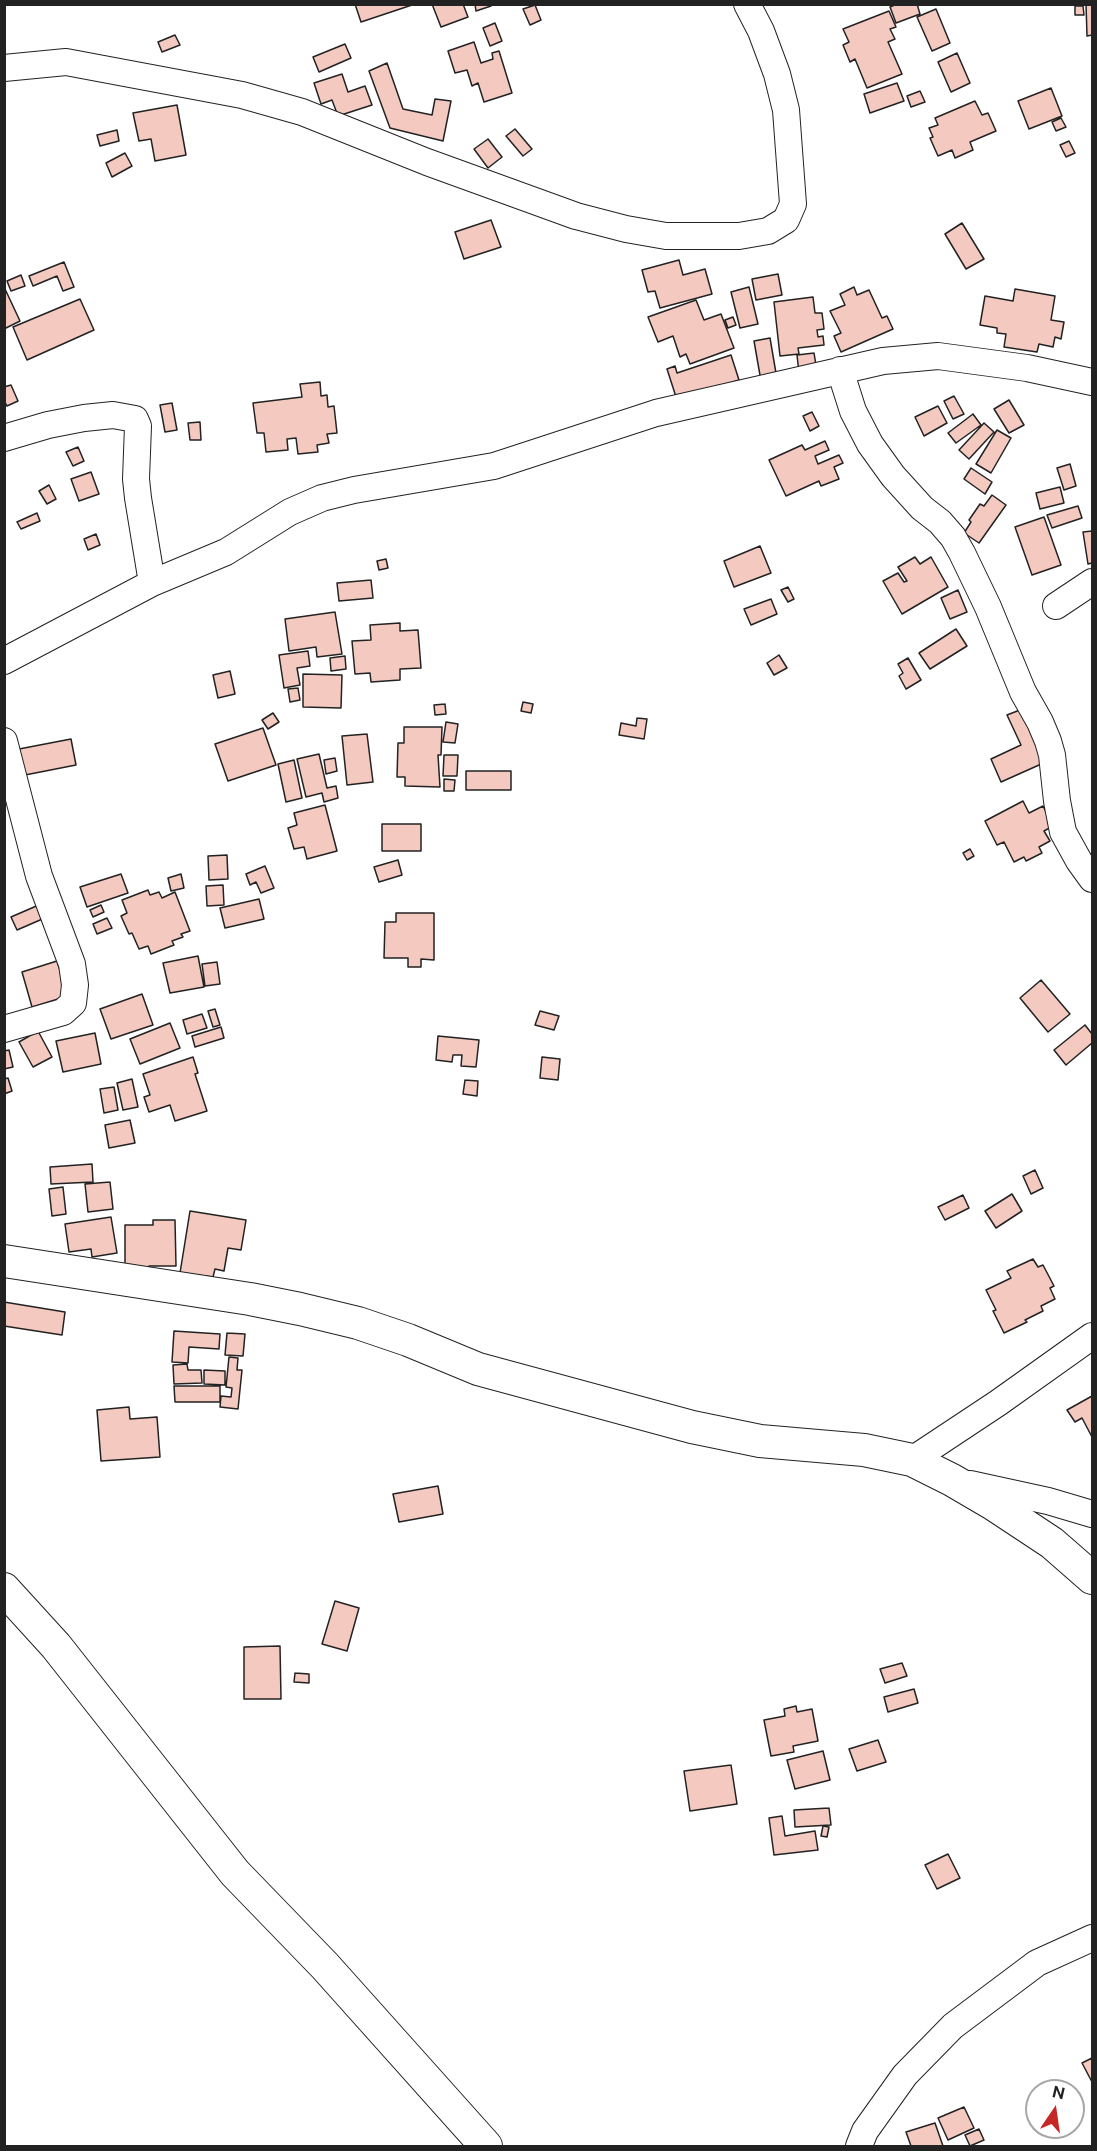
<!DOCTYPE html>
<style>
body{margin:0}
#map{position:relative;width:1097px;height:2151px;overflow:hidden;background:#fff;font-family:"Public Sans",sans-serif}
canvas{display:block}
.frame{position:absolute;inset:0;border:6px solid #222;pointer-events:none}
.north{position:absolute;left:1025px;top:2079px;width:60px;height:60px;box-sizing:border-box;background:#fff;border:2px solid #a7a7a7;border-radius:50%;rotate:13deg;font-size:16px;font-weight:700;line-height:24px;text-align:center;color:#222}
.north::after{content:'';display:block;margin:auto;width:21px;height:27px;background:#c62828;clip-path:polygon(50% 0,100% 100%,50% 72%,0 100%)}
</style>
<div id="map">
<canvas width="1097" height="2151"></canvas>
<div class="frame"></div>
<div class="north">N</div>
</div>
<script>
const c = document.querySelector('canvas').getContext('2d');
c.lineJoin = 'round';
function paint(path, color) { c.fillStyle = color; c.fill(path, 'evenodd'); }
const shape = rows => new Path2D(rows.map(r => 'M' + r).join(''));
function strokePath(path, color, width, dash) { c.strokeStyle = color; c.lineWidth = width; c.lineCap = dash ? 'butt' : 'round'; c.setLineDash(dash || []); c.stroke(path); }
const building = shape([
 [355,4,411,4,412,5,361,22,355,4],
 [432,4,463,4,468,17,441,27,432,4],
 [475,4,491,4,491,6,476,11,475,4],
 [897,4,917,4,920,14,896,23,890,7,897,4],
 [1086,4,1092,4,1092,35,1087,36,1086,4],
 [535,5,541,20,530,25,523,9,535,5],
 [1075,6,1083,6,1084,15,1075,15,1075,6],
 [936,9,950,43,932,51,917,17,936,9],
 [889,11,896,27,890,29,895,39,888,42,902,74,867,88,855,59,850,62,843,45,849,42,843,29,889,11],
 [495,23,502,41,490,46,483,28,495,23],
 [175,35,180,45,162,52,158,42,175,35],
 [474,42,481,63,493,59,492,53,499,51,512,93,484,102,478,83,472,86,467,70,455,73,448,51,474,42],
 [345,44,351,58,319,72,313,57,345,44],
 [957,53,970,83,951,92,938,62,957,53],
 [387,63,403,109,432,115,435,99,451,101,443,141,390,128,369,71,387,63],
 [342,74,348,92,365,86,372,105,338,116,332,100,321,104,314,83,342,74],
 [897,83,904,101,870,113,864,94,897,83],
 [1051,88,1062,116,1029,129,1018,101,1051,88],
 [920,91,925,102,911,107,907,96,920,91],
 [975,101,982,115,988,113,996,131,970,142,973,150,955,158,952,150,938,156,930,138,933,137,929,128,938,125,935,118,975,101],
 [177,105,186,155,155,161,151,139,139,141,133,113,177,105],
 [1061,118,1066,127,1056,131,1052,122,1061,118],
 [515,129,532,149,523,156,506,136,515,129],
 [117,130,119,141,100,146,97,135,117,130],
 [488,139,502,157,488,168,474,149,488,139],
 [1069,141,1075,153,1066,157,1060,145,1069,141],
 [125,153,132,166,112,177,106,163,125,153],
 [491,220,501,247,464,259,455,232,491,220],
 [962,223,984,259,966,269,945,234,962,223],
 [679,260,683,275,705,269,712,294,660,308,655,291,648,292,642,270,679,260],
 [64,262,74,287,63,291,57,276,33,286,29,276,64,262],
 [778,274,782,295,756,300,752,279,778,274],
 [21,275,25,286,11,291,7,281,21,275],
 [749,287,758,324,740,328,731,292,749,287],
 [854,287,857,295,869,290,882,318,887,316,893,329,841,352,834,336,841,333,830,311,845,305,840,294,854,287],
 [5,289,20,321,6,328,4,325,5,289],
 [1015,289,1055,296,1051,320,1064,322,1061,339,1055,337,1053,347,1039,344,1037,352,1004,347,1006,334,997,333,997,328,980,325,985,296,1013,301,1015,289],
 [813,297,815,313,822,313,824,329,817,330,818,337,823,336,824,345,798,348,799,354,780,356,774,302,813,297],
 [80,299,94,330,27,360,13,327,80,299],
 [696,300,704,320,721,314,734,348,690,364,686,354,680,357,673,336,658,342,648,317,696,300],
 [733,317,736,325,728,328,725,320,733,317],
 [770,338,777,379,761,381,754,341,770,338],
 [814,353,817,371,799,373,797,355,814,353],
 [731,355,739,380,677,400,667,369,675,366,677,373,731,355],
 [320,382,321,396,327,395,328,407,334,406,337,433,327,434,329,443,317,445,318,452,298,454,296,438,287,439,288,450,266,452,264,433,257,433,253,403,302,397,300,384,320,382],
 [11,385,18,401,7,406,4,401,4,387,11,385],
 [954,396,964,414,953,419,944,401,954,396],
 [1009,400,1024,425,1009,433,994,409,1009,400],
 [172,403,177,430,165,432,160,405,172,403],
 [938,406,947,423,924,436,915,417,938,406],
 [812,412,819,426,810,431,803,416,812,412],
 [973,414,981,425,956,443,948,433,973,414],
 [200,422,201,440,190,440,188,423,200,422],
 [984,423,994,432,969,459,959,450,984,423],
 [997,430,1011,438,991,473,976,464,997,430],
 [825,441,829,450,815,456,818,464,839,455,843,463,834,467,839,479,821,486,819,481,786,496,769,460,802,445,805,450,825,441],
 [78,447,84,461,73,466,66,452,78,447],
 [1070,464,1076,486,1064,490,1057,468,1070,464],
 [971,468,992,482,985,494,964,479,971,468],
 [91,472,99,494,79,501,71,479,91,472],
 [49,485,56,499,47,504,39,491,49,485],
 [1060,487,1064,503,1040,509,1036,493,1060,487],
 [992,495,1006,505,979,543,964,533,971,522,969,520,980,504,984,506,992,495],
 [1078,506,1082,518,1052,528,1047,515,1078,506],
 [37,513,40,521,21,529,17,522,37,513],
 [1044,517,1061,565,1032,575,1015,527,1044,517],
 [1092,531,1092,563,1088,564,1083,532,1092,531],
 [96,534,100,545,88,550,84,539,96,534],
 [760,546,771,573,734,587,724,561,760,546],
 [915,557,920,564,931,557,948,587,902,614,883,581,898,573,904,582,907,581,898,567,915,557],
 [386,559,388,568,379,570,377,561,386,559],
 [371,580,373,598,339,601,337,583,371,580],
 [788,587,794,599,788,602,781,590,788,587],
 [958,590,967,612,950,619,941,598,958,590],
 [771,599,777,614,751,625,744,609,771,599],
 [335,612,342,654,317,657,316,647,289,651,285,619,335,612],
 [400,623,400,631,418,630,421,668,400,669,400,680,371,682,370,673,355,674,352,641,371,640,370,625,400,623],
 [956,629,967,646,930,669,919,653,956,629],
 [308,651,310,666,297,668,300,685,284,688,279,655,308,651],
 [779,655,787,668,774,675,767,663,779,655],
 [345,656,346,669,331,671,330,658,345,656],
 [908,658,921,680,906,689,899,676,903,673,898,664,908,658],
 [230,671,235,694,218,698,213,675,230,671],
 [303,674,342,675,341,708,303,707,303,674],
 [298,688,300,700,290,702,288,689,298,688],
 [523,702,533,704,531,713,521,711,523,702],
 [445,704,446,714,435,715,434,705,445,704],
 [1025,708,1048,761,1001,782,991,759,1021,745,1007,715,1025,708],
 [273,713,279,722,268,729,262,720,273,713],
 [637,718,647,719,644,739,619,735,621,723,636,726,637,718],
 [446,722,458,724,455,743,443,742,446,722],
 [404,727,442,727,441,755,438,755,440,787,405,786,405,777,397,777,398,743,404,743,404,727],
 [263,728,276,765,228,781,215,744,263,728],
 [367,734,373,782,347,785,342,736,367,734],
 [71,739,76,765,25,775,19,749,71,739],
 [319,754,327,788,336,786,338,798,324,802,322,793,306,797,297,759,319,754],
 [444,755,458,755,457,776,443,776,444,755],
 [335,758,337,771,326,774,324,760,335,758],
 [294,760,302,798,286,802,278,764,294,760],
 [466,771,511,771,511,790,466,790,466,771],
 [444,779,455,780,454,791,444,791,444,779],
 [1023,801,1029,813,1043,806,1053,826,1044,831,1050,841,1039,847,1042,853,1026,861,1024,857,1014,862,1004,842,997,845,985,821,1023,801],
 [325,805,337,851,307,859,304,847,294,849,288,828,297,825,294,813,325,805],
 [382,824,421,824,421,851,382,851,382,824],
 [970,849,974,856,967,860,963,853,970,849],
 [227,855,228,879,209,880,208,856,227,855],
 [398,860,402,875,379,882,374,867,398,860],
 [265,866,274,888,261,893,256,882,250,885,246,874,265,866],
 [121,874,128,893,87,907,80,887,121,874],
 [181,874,184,888,171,891,168,878,181,874],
 [223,885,224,905,207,906,206,886,223,885],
 [148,890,150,895,159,892,162,898,175,892,190,931,181,934,183,937,172,941,174,945,151,954,148,946,139,949,132,933,129,934,121,916,127,913,122,900,148,890],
 [259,899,264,919,225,928,220,908,259,899],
 [41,904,47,917,17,930,11,917,41,904],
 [101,905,104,912,93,917,90,910,101,905],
 [396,913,434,913,434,960,421,959,421,967,408,967,408,958,384,958,385,922,396,922,396,913],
 [107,918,112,928,97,934,93,924,107,918],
 [198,956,204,987,170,993,163,963,198,956],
 [57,961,68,996,32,1007,22,972,57,961],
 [217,962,220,984,205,986,202,964,217,962],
 [1041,980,1070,1014,1048,1032,1020,998,1041,980],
 [142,994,153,1025,111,1039,100,1009,142,994],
 [215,1009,220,1025,213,1027,208,1011,215,1009],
 [540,1011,559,1016,554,1030,535,1025,540,1011],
 [202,1014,207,1028,187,1034,183,1020,202,1014],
 [170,1023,180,1048,140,1064,130,1039,170,1023],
 [1085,1025,1092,1034,1092,1043,1066,1065,1054,1050,1085,1025],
 [221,1027,224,1038,195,1047,192,1036,221,1027],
 [38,1031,52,1057,33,1067,19,1042,38,1031],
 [95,1033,101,1064,63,1072,56,1041,95,1033],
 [438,1036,479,1040,476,1067,461,1066,462,1055,453,1055,452,1062,436,1060,438,1036],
 [9,1050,13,1067,4,1069,4,1051,9,1050],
 [193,1057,198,1073,195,1074,207,1111,175,1121,170,1105,149,1112,144,1097,150,1095,143,1074,193,1057],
 [542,1057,560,1059,558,1080,540,1078,542,1057],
 [8,1078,12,1091,4,1094,4,1079,8,1078],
 [132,1079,138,1107,123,1110,117,1083,132,1079],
 [465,1080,478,1081,477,1096,463,1094,465,1080],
 [114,1087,118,1110,104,1113,100,1089,114,1087],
 [130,1120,135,1143,109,1148,105,1125,130,1120],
 [92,1164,93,1182,51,1184,50,1167,92,1164],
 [1035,1170,1043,1188,1031,1194,1023,1176,1035,1170],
 [110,1182,113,1209,88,1212,85,1184,110,1182],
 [63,1187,66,1214,52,1216,49,1189,63,1187],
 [1012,1194,1022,1211,996,1228,985,1211,1012,1194],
 [963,1195,969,1208,945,1220,938,1207,963,1195],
 [190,1211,246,1220,241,1250,228,1248,224,1271,215,1269,213,1277,180,1273,190,1211],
 [111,1217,117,1253,92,1257,91,1249,69,1252,65,1224,111,1217],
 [153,1220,175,1220,176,1266,149,1266,150,1269,125,1270,125,1225,153,1225,153,1220],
 [1033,1259,1038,1267,1043,1265,1054,1286,1050,1288,1055,1299,1041,1306,1043,1311,1025,1320,1027,1322,1004,1333,993,1311,996,1310,986,1290,1011,1278,1007,1271,1033,1259],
 [4,1302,65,1312,62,1335,4,1326,4,1302],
 [174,1331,220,1334,219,1349,189,1347,188,1363,172,1362,174,1331],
 [227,1333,245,1334,243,1356,225,1355,227,1333],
 [229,1357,238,1358,237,1370,242,1370,238,1409,220,1407,221,1396,231,1397,232,1388,226,1387,229,1357],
 [187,1364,188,1370,201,1370,202,1383,174,1384,173,1365,187,1364],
 [204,1370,225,1371,225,1385,204,1384,204,1370],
 [174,1386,220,1386,220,1402,175,1402,174,1386],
 [1092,1396,1092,1437,1082,1418,1075,1422,1067,1410,1092,1396],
 [129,1407,130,1419,157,1417,160,1457,101,1461,97,1410,129,1407],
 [438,1486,443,1514,399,1522,393,1494,438,1486],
 [335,1601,359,1608,347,1651,322,1644,335,1601],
 [280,1646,281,1699,244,1699,244,1647,280,1646],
 [902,1663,907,1676,885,1683,880,1669,902,1663],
 [295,1673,309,1674,309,1683,294,1682,295,1673],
 [914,1689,918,1703,888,1712,884,1697,914,1689],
 [796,1706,797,1712,812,1709,818,1741,793,1746,794,1752,771,1756,764,1720,785,1716,784,1709,796,1706],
 [878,1740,886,1762,857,1771,849,1749,878,1740],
 [823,1751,830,1780,795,1789,787,1760,823,1751],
 [731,1765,737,1804,690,1811,684,1771,731,1765],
 [829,1808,831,1825,795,1827,794,1810,829,1808],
 [782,1816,785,1836,815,1831,818,1850,774,1855,769,1818,782,1816],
 [823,1826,829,1827,827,1837,821,1836,823,1826],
 [948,1854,960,1878,937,1889,925,1865,948,1854],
 [1092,2058,1092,2082,1082,2063,1092,2058],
 [964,2107,974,2128,948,2140,938,2118,964,2107],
 [935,2123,943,2146,911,2146,906,2132,935,2123],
 [979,2129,984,2140,970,2146,965,2135,979,2129]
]);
paint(building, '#f3c9c0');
strokePath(building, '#222', 1.5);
const minor = shape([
 [4,68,66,62,242,95,302,112,427,162,576,216,626,229,666,236,739,236,768,231,786,220,793,204,786,110,777,74,761,31,747,4],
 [840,370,853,411,870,444,893,476,922,508,940,522,953,537,962,553,988,607,1023,692,1040,722,1048,741,1052,755,1057,801,1063,832,1079,861,1092,879],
 [4,438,48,425,84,418,113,415,135,419,138,426,136,479,138,498,152,583],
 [1056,606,1092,582],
 [4,661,152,583,226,552,290,512,322,498,354,490,494,466,656,413,883,361,938,356,1027,368,1092,382],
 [4,741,39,876,72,964,75,985,73,1003,63,1012,4,1029],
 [912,1460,998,1403,1092,1336],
 [970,1484,1048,1501,1092,1514],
 [859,2146,865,2131,905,2075,953,2026,1037,1963,1092,1938]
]);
const tertiary = shape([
 [4,1261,250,1299,300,1309,358,1323,408,1340,478,1369,692,1427,760,1441,864,1450,912,1460,952,1480,993,1504,1052,1543,1092,1578],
 [4,1589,56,1646,235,1873,325,1966,486,2146]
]);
strokePath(minor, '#222', 28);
strokePath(tertiary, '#222', 34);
strokePath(minor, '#fff', 26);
strokePath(tertiary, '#fff', 32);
</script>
